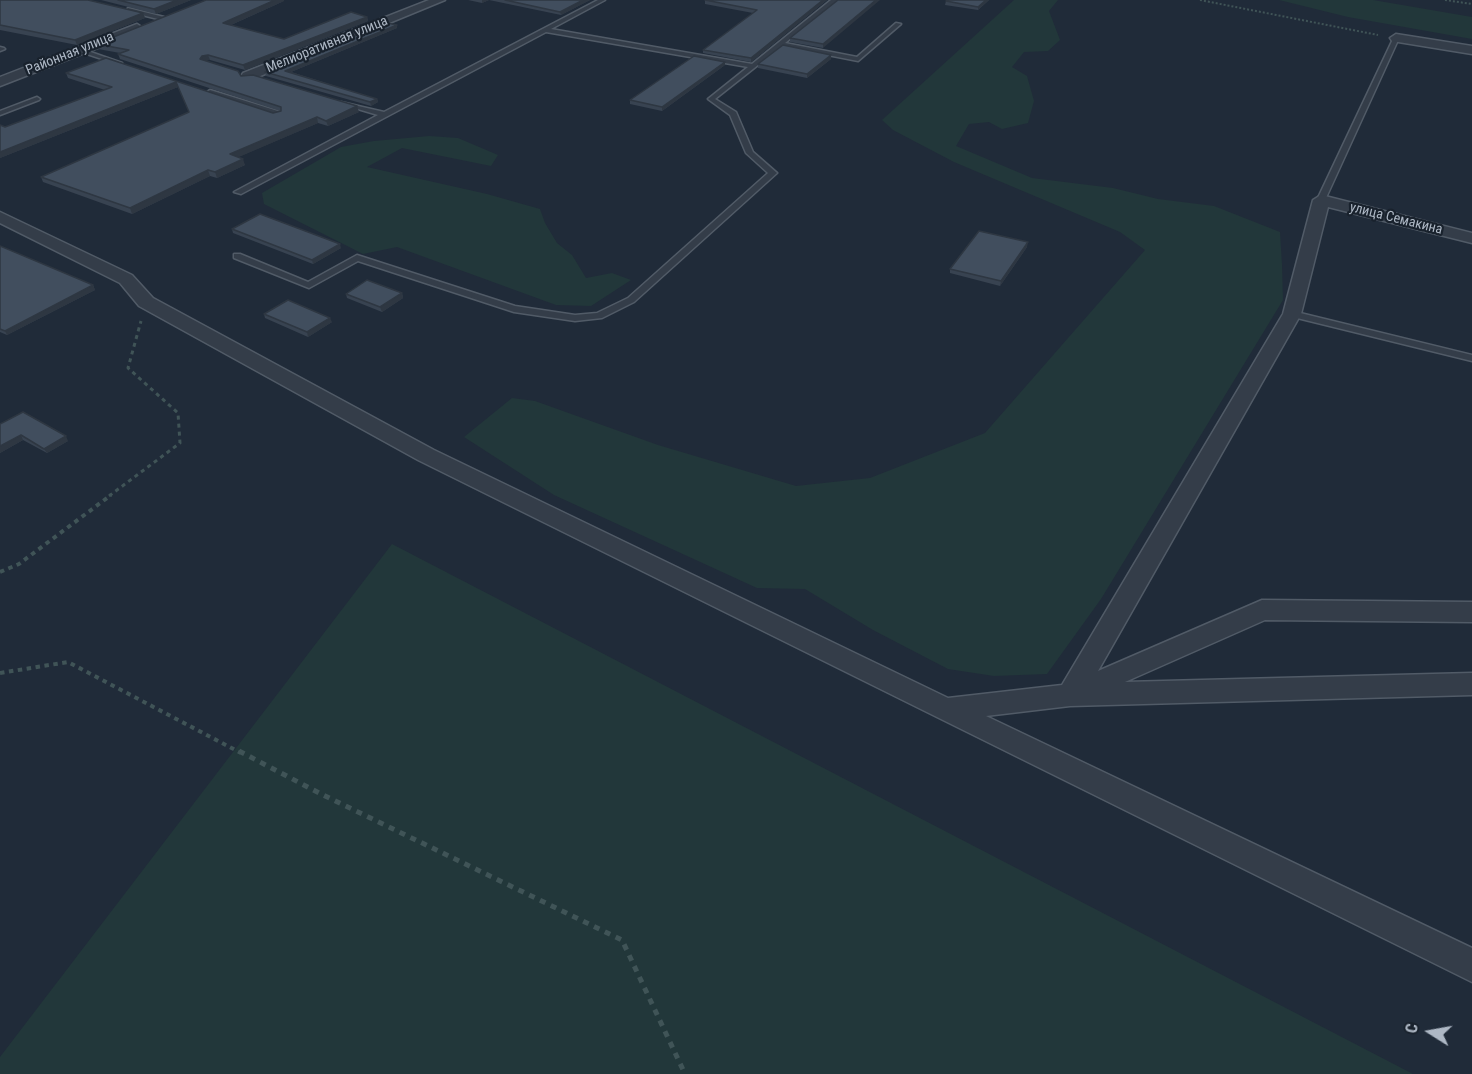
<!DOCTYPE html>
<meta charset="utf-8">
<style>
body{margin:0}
#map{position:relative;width:1472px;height:1074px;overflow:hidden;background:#202b39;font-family:"Roboto Condensed",sans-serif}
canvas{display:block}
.north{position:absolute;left:1400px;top:1002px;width:60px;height:60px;-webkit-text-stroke:4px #19222d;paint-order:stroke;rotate:281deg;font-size:16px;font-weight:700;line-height:24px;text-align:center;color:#aeb8c5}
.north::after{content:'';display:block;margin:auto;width:21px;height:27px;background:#aeb8c5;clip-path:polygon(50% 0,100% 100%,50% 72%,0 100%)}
</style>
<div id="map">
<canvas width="1472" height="1074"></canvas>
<div class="north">С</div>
</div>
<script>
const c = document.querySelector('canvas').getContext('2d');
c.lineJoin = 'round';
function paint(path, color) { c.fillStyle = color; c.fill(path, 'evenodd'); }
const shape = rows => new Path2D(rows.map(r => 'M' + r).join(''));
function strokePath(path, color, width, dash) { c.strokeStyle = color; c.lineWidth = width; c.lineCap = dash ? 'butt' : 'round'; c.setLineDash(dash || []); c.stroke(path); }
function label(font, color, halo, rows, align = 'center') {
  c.font = font + ' "Roboto Condensed",sans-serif'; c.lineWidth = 4.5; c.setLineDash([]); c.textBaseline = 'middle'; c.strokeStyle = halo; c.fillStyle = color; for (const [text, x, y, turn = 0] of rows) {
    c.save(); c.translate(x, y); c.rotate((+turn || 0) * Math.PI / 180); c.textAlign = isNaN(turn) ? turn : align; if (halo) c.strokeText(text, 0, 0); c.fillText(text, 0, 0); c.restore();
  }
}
paint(shape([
 [1014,0,1058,0,1049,11,1060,40,1048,51,1024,52,1012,67,1027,76,1034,101,1028,123,1002,129,989,122,969,124,956,146,1032,178,1113,188,1158,199,1214,206,1280,232,1282,265,1283,300,1101,599,1047,674,994,676,948,669,873,630,805,589,757,588,554,495,464,437,512,398,535,401,658,445,796,486,870,478,985,433,1145,250,1120,232,954,162,893,130,882,120],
 [1279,0,1373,0,1472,17,1472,39,1348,17],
 [429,136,458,138,498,155,491,166,402,148,367,167,487,194,540,209,545,223,557,243,572,255,586,278,612,273,631,280,591,306,556,305,397,247,363,254,264,204,262,193,341,147,374,141],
 [392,544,1413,1074,0,1074,0,1057]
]), '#22373a');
const lane = shape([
 [598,0,605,0,551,29,752,64,831,0,838,0,785,43,857,57,896,23,901,24,858,61,782,46,715,99,736,112,753,152,777,173,634,302,602,318,575,321,514,312,358,261,309,288,234,258,234,254,240,254,308,282,357,255,515,306,575,315,597,313,628,298,768,173,746,153,730,115,708,99,748,67,546,32,241,194,234,192,378,115,341,104,341,102,384,112,598,0],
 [128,8,164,17,165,18,162,20,126,11,128,8],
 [1394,37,1399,38,1325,200,1318,202,1317,200,1394,37],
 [0,47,4,48,5,49,0,51,0,47],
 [78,49,82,49,122,63,117,64,78,51,78,49],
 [210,90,281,112,282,114,275,116,208,93,207,92,210,90],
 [37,97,40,99,39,100,0,115,0,111,37,97],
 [1292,311,1472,355,1472,361,1289,316,1289,312,1292,311]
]);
const street = shape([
 [429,0,445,0,253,79,243,79,241,76,243,73,429,0],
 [137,24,143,28,141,31,0,86,0,77,137,24],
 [1396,34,1472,46,1472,54,1392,41,1390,38,1396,34],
 [1321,195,1472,233,1472,243,1328,207,1301,314,1098,671,1262,600,1472,602,1472,622,1265,620,1125,682,1472,673,1472,695,1070,706,986,716,1472,948,1472,982,418,460,139,306,120,283,0,223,0,212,132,275,153,298,434,450,948,698,1062,685,1283,314,1313,200,1321,195]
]);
strokePath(lane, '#515b67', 3);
strokePath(street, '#515b67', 3);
strokePath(shape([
 [1200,0,1378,35],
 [1445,0,1472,4]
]), '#405457', 2, [2, 2]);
strokePath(shape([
 [109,496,180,443,178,413,128,368,141,321]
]), '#405457', 3, [4, 4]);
strokePath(shape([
 [0,572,19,564,111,495],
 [0,673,68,662,241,753]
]), '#405457', 4, [4.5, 4.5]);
strokePath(shape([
 [239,751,321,794,622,940,685,1074]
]), '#405457', 5, [6, 6]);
paint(lane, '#343d49');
paint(street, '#343d49');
paint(shape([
 [0,0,143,13,145,18,77,45,0,30],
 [101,0,191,0,156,14],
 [468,0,489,0,482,3],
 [489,0,590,0,561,15],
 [705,0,827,0,751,62,703,53,703,50,753,13,705,4],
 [838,0,823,48,790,42,790,38],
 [947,0,989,0,978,10,945,5,946,1],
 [284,1,231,25,284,39,367,17,368,21,245,70,210,60,206,60,241,76,359,112,328,126,318,123,238,157,245,165,217,178,210,176,132,214,43,182,41,177,189,112,178,87,0,158,0,125,5,127,105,90,68,78,66,73,106,58,273,113,280,111,120,59,118,54,120,53,98,49,96,44],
 [397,25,397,28,291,72,377,99,378,102,371,106,266,76,265,72],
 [831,55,831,59,807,78,758,68,758,64],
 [725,65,662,111,630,104,630,100],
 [232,229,341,248,313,264,233,233],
 [0,246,93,285,95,290,7,335,0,332],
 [1027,247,1000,286,950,273,950,269],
 [402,293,403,298,382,312,347,298,346,294],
 [264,314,332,322,308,337,265,318],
 [0,424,68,441,47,453,23,440,0,453]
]), '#384351');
paint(shape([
 [177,0,191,0,156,14,154,9],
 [275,0,284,0,284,1,224,28,223,23],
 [482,0,489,0,482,3],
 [583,0,590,0,561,15,560,12],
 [823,0,827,0,751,62,751,58],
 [876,0,880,0,823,48,823,44],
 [986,0,989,0,978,10,978,7],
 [143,13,145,18,77,45,75,40],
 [367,17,368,21,245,70,243,65],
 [397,25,397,28,286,74,285,71],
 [208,55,210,60,204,61,200,59,202,56],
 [831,55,831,59,807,78,807,74],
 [725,62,725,65,662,111,662,107],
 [176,82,178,87,0,158,0,152],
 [377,99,378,102,371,106,370,102],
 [357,106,359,112,328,126,326,121],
 [317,117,318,123,232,160,230,154],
 [243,159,245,165,217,178,215,172],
 [208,170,210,176,132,214,130,208],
 [1028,242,1027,247,1000,286,1001,281],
 [340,244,341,248,313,264,312,260],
 [93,285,95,290,7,335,5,331],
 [402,293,403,298,382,312,380,307],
 [330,318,332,322,308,337,307,332],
 [21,435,23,440,0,453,0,446],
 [66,436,68,441,47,453,44,449]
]), '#2e3742');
const building = shape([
 [0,0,88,0,143,13,75,40,0,25,0,0],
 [118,0,177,0,154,9,118,0],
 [206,0,275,0,223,23,284,39,351,12,367,17,243,65,208,55,202,56,200,59,238,71,241,76,253,75,357,106,326,121,317,117,230,154,243,159,215,172,208,170,130,208,41,177,189,112,176,82,0,152,0,125,5,127,112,87,66,73,106,58,273,113,281,111,281,107,118,54,129,50,96,44,206,0],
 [505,0,583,0,560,12,505,0],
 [705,0,823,0,751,58,703,50,757,10,705,0],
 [838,0,876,0,823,44,790,38,838,0],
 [947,0,986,0,978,7,946,1,947,0],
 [387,23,397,25,285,71,377,99,370,102,265,72,387,23],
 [783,45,831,55,807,74,758,64,783,45],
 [694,56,725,62,662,107,630,100,694,56],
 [260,214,340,244,312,260,232,229,260,214],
 [979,231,1028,242,1001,281,950,269,979,231],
 [0,246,93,285,5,331,0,329,0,246],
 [367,280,402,293,380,307,346,294,367,280],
 [288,300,330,318,307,332,264,314,288,300],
 [23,412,66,436,44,449,21,435,0,446,0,424,23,412]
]);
paint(building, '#414e5e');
strokePath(building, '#2e3742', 1.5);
label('14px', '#aeb8c5', '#19222d', [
 ["Мелиоративная улица",327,45,-22],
 ["Районная улица",70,54,-22],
 ["улица Семакина",1396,219,14]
]);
</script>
